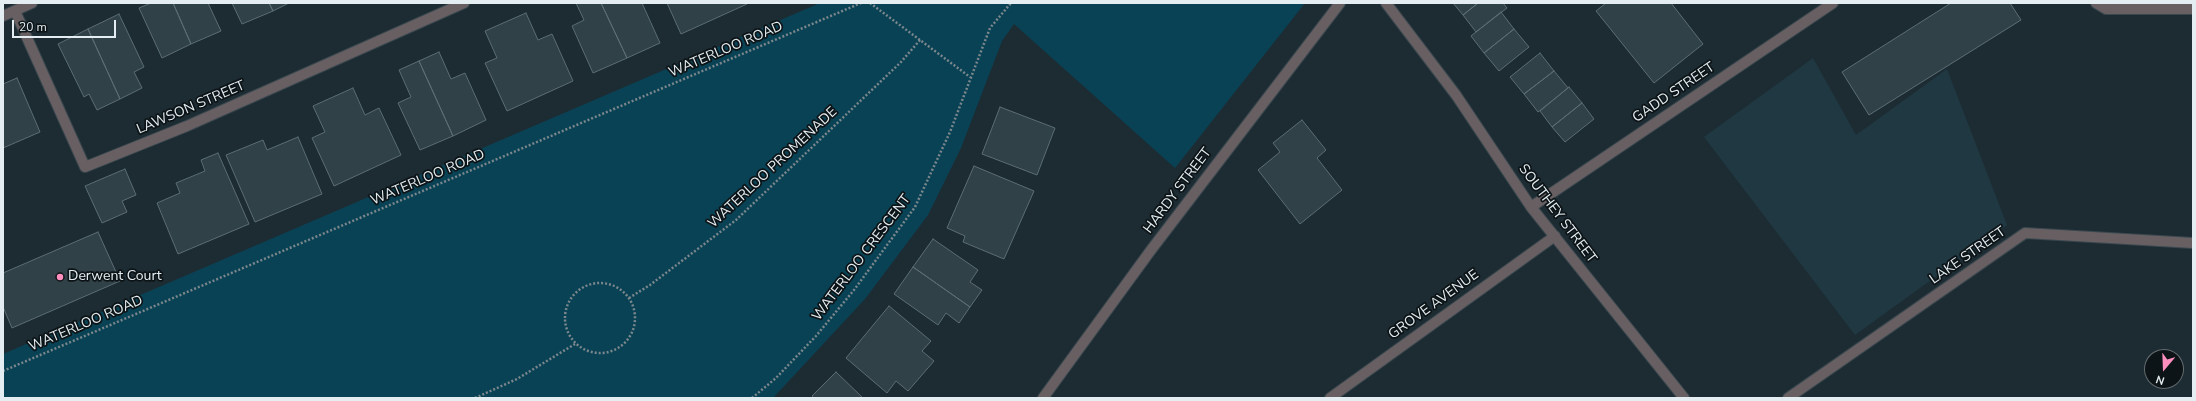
<!DOCTYPE html>
<style>
body{margin:0}
#map{position:relative;width:2196px;height:401px;overflow:hidden;background:#1d2c33;font-family:"Nunito Sans",sans-serif}
canvas{display:block}
.frame{position:absolute;inset:0;border:4px solid #e4eef2;pointer-events:none}
.north{position:absolute;left:2144px;top:349px;width:40px;height:40px;box-sizing:border-box;background:#0d1417;border:1px solid #636b6f;border-radius:50%;rotate:199deg;font-size:11px;font-weight:700;line-height:16px;text-align:center;color:#e4eef2}
.north::after{content:'';display:block;margin:auto;width:14px;height:18px;background:#fd8ebe;clip-path:polygon(50% 0,100% 100%,50% 72%,0 100%)}
.scale{position:absolute;left:12px;top:20px;width:104px;height:18px;box-sizing:border-box;border:2px solid #e4eef2;border-top:0;padding-left:5px;font-size:12px;line-height:14px;white-space:nowrap;color:#e4eef2;-webkit-text-stroke:3px #0d1417;paint-order:stroke}
</style>
<div id="map">
<canvas width="2196" height="401"></canvas>
<div class="frame"></div>
<div class="north">N</div>
<div class="scale">20 m</div>
</div>
<script>
const c = document.querySelector('canvas').getContext('2d');
c.lineJoin = 'round';
function paint(path, color) { c.fillStyle = color; c.fill(path, 'evenodd'); }
const shape = rows => new Path2D(rows.map(r => 'M' + r).join(''));
function strokePath(path, color, width, dash) { c.strokeStyle = color; c.lineWidth = width; c.lineCap = dash ? 'butt' : 'round'; c.setLineDash(dash || []); c.stroke(path); }
function label(font, color, halo, rows, align = 'center') {
  c.font = font + ' "Nunito Sans",sans-serif'; c.lineWidth = 3.5; c.setLineDash([]); c.textBaseline = 'middle'; c.strokeStyle = halo; c.fillStyle = color; for (const [text, x, y, turn = 0] of rows) {
    c.save(); c.translate(x, y); c.rotate((+turn || 0) * Math.PI / 180); c.textAlign = isNaN(turn) ? turn : align; if (halo) c.strokeText(text, 0, 0); c.fillText(text, 0, 0); c.restore();
  }
}
paint(shape([
 [1813,58,1856,135,1947,69,2007,225,1855,335,1704,137]
]), '#203842');
paint(shape([
 [820,3,1305,3,1175,168,1014,24,1002,41,961,148,928,215,865,299,773,398,3,398,3,354]
]), '#0a4255');
const building = shape([
 [151,3,173,3,191,44,162,58,139,8,151,3],
 [173,3,208,3,221,31,191,44,173,3],
 [232,3,269,3,273,11,242,24,232,3],
 [269,3,289,3,273,11,269,3],
 [576,3,601,3,627,58,593,73,572,26,584,20,576,3],
 [601,3,642,3,660,43,627,58,601,3],
 [667,3,747,3,747,4,681,34,667,3],
 [1453,3,1478,3,1463,15,1453,3],
 [1478,3,1503,3,1507,8,1476,32,1463,15,1478,3],
 [1606,3,1671,3,1703,44,1654,83,1596,11,1606,3],
 [1951,3,2010,3,2021,20,1869,115,1842,72,1951,3],
 [1501,12,1514,29,1484,53,1471,36,1501,12],
 [526,13,538,40,552,34,573,81,507,111,485,63,497,58,485,31,526,13],
 [119,14,144,67,134,72,142,88,120,99,88,29,119,14],
 [88,29,120,99,97,110,89,94,84,97,58,44,88,29],
 [1514,29,1529,47,1499,71,1484,53,1514,29],
 [439,52,451,79,465,73,486,120,453,136,419,61,439,52],
 [1540,53,1554,71,1524,94,1510,77,1540,53],
 [419,61,453,136,420,150,398,103,411,97,399,70,419,61],
 [1554,71,1568,88,1538,112,1524,94,1554,71],
 [17,78,40,132,3,148,3,84,17,78],
 [1569,87,1582,103,1552,127,1540,111,1569,87],
 [353,88,365,115,379,108,401,155,334,186,312,138,325,132,313,106,353,88],
 [1582,103,1594,119,1565,142,1552,127,1582,103],
 [1000,107,1055,128,1037,175,982,154,1000,107],
 [1302,120,1326,150,1317,158,1342,190,1300,224,1258,170,1280,152,1273,143,1302,120],
 [298,137,322,194,255,222,226,155,263,140,267,150,298,137],
 [218,153,249,224,178,254,157,203,180,193,176,183,205,171,201,160,218,153],
 [974,166,1034,191,1004,259,963,242,965,236,947,228,974,166],
 [125,169,136,195,122,201,127,212,102,223,85,186,125,169],
 [98,232,120,281,12,328,3,307,3,273,98,232],
 [933,239,978,270,970,282,982,290,970,307,913,267,933,239],
 [913,267,970,307,959,323,946,313,938,325,894,294,913,267],
 [889,306,931,341,922,351,934,361,908,391,896,381,887,393,846,358,889,306],
 [836,372,863,398,814,398,812,396,836,372]
]);
paint(building, '#314148');
strokePath(building, '#5c6d75', 1);
const minor = shape([
 [1386,3,1456,95,1531,207,1684,398],
 [2096,3,2106,9,2193,9],
 [15,11,85,167,187,126,464,3],
 [3,16,32,3],
 [1531,207,1833,3],
 [1043,398,1151,250,1340,3],
 [1330,398,1555,236],
 [1788,398,2025,233,2193,243]
]);
strokePath(minor, '#39474e', 12);
strokePath(shape([
 [870,3,970,77],
 '565 318a35 35 0 1 1 70 0a35 35 0 1 1-70 0Z',
 [629,298,650,285,736,220,901,62,920,40],
 [3,371,861,3],
 [475,398,517,379,575,344],
 [752,398,776,378,816,336,854,290,915,207,950,132,990,28,1011,3]
]), '#7a878c', 2.5, [2, 2]);
strokePath(minor, '#675f62', 10);
for (const [x, y, r, color] of [
 [60,277,4,"#fd8ebe"]
]) { const dot = new Path2D(); dot.arc(x, y, r, 0, 2 * Math.PI); c.fillStyle = color; c.fill(dot); strokePath(dot, '#0d1417', 1.5); }
label('14px', '#e4eef2', '#0d1417', [
 ["WATERLOO ROAD",726,50,-23],
 ["GADD STREET",1674,93,-34],
 ["LAWSON STREET",191,108,-23],
 ["WATERLOO PROMENADE",773,168,-43],
 ["WATERLOO ROAD",428,178,-23],
 ["HARDY STREET",1178,191,-53],
 ["SOUTHEY STREET",1557,214,53],
 ["LAKE STREET",1968,256,-35],
 ["WATERLOO CRESCENT",862,258,-53],
 ["GROVE AVENUE",1434,305,-36],
 ["WATERLOO ROAD",86,324,-23]
]);
label('14px', '#e4eef2', '#0d1417', [
 ["Derwent Court",68,277]
], 'left');
</script>
